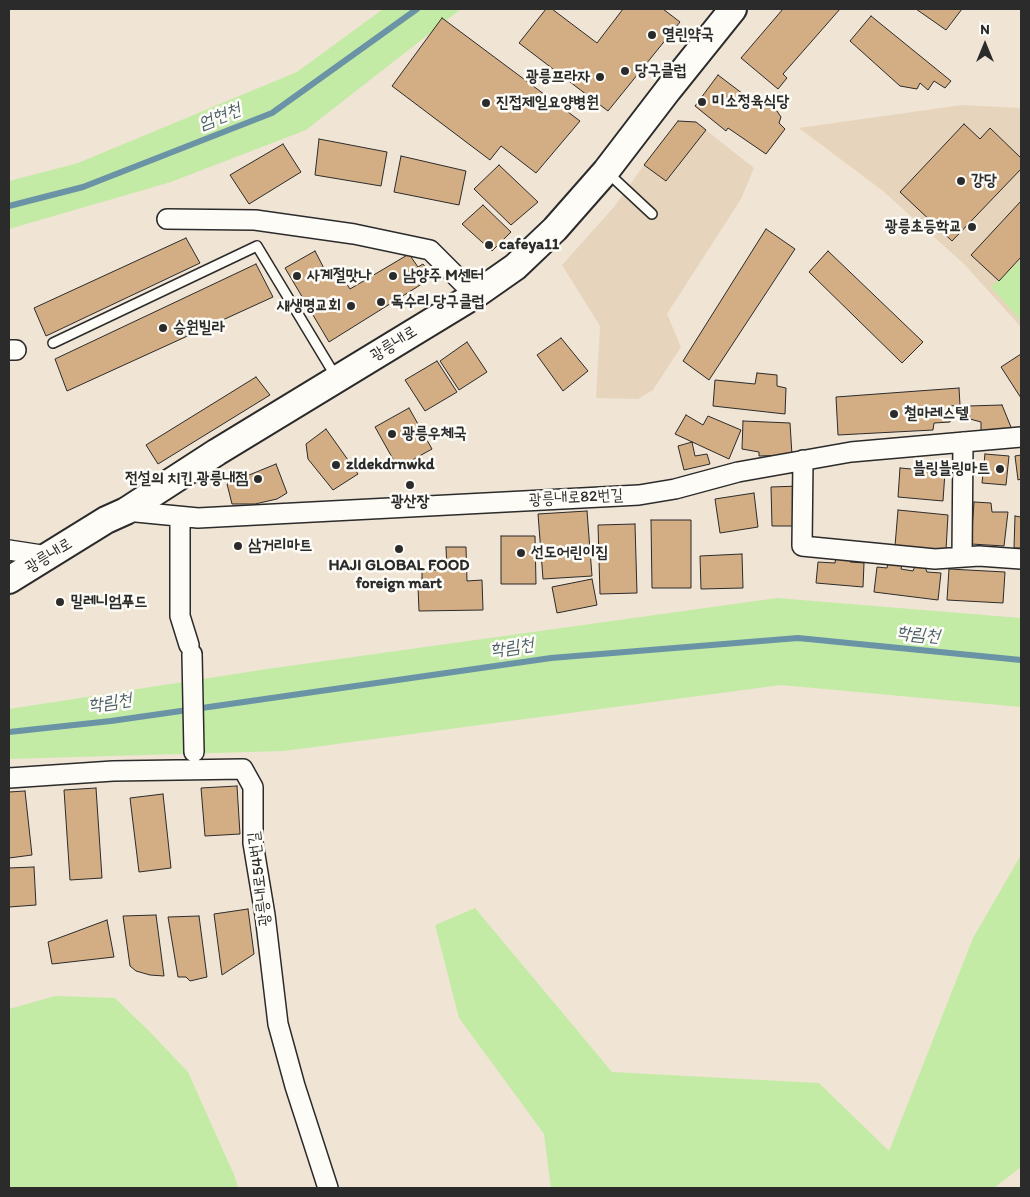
<!DOCTYPE html>
<meta charset="utf-8">
<style>
body{margin:0}
#map{position:relative;width:1030px;height:1197px;overflow:hidden;background:#f0e4d4;font-family:Itim,sans-serif}
canvas{display:block}
.frame{position:absolute;inset:0;border:10px solid #2b2b2b;pointer-events:none}
.north{position:absolute;left:960px;top:20px;width:50px;height:50px;-webkit-text-stroke:4px #fdfcf7;paint-order:stroke;rotate:0deg;font-size:14px;font-weight:700;line-height:20px;text-align:center;color:#2b2b2b}
.north::after{content:'';display:block;margin:auto;width:18px;height:22px;background:#2b2b2b;clip-path:polygon(50% 0,100% 100%,50% 72%,0 100%)}
</style>
<div id="map">
<canvas width="1030" height="1197"></canvas>
<div class="frame"></div>
<div class="north">N</div>
</div>
<script>
const c = document.querySelector('canvas').getContext('2d');
c.lineJoin = 'round';
function paint(path, color) { c.fillStyle = color; c.fill(path, 'evenodd'); }
const shape = rows => new Path2D(rows.map(r => 'M' + r).join(''));
function strokePath(path, color, width, dash) { c.strokeStyle = color; c.lineWidth = width; c.lineCap = dash ? 'butt' : 'round'; c.setLineDash(dash || []); c.stroke(path); }
function label(font, color, halo, rows, align = 'center') {
  c.font = font + ' Itim,"Poor Story",sans-serif'; c.lineWidth = 5; c.setLineDash([]); c.textBaseline = 'middle'; c.strokeStyle = halo; c.fillStyle = color; for (const [text, x, y, turn = 0] of rows) {
    c.save(); c.translate(x, y); c.rotate((+turn || 0) * Math.PI / 180); c.textAlign = isNaN(turn) ? turn : align; if (halo) c.strokeText(text, 0, 0); c.fillText(text, 0, 0); c.restore();
  }
}
paint(shape([
 [962,105,1021,108,1021,327,964,264,883,191,799,128],
 [706,130,754,168,741,199,667,314,681,347,653,390,638,399,596,398,600,326,562,265,614,207,644,165,666,181]
]), '#e7d4bc');
paint(shape([
 [383,9,461,9,306,130,171,182,9,229,9,181,78,163,297,72],
 [1021,260,1021,321,991,287],
 [777,598,1021,618,1021,707,781,685,284,751,9,759,9,709,267,669],
 [1021,855,1021,1167,994,1188,551,1188,544,1134,459,1018,435,925,475,908,612,1072,819,1083,889,1151,973,938],
 [55,996,115,998,150,1032,188,1072,235,1177,238,1188,9,1188,9,1009]
]), '#c4eba6');
strokePath(shape([
 [9,206,83,187,272,113,417,9],
 [9,732,111,721,551,658,798,638,1021,660]
]), '#6b93a6', 6);
const building = shape([
 [546,9,552,9,597,43,623,9,663,9,680,22,608,111,519,43,546,9],
 [783,9,840,9,783,74,787,78,778,89,741,58,783,9],
 [916,9,962,9,946,30,916,9],
 [871,16,951,81,945,88,934,81,928,90,920,83,917,89,900,86,850,41,871,16],
 [442,18,580,121,536,173,501,146,490,160,392,86,442,18],
 [718,75,751,100,755,96,777,111,781,117,779,123,785,129,766,154,728,128,726,131,695,106,718,75],
 [678,121,696,122,706,130,666,181,644,165,678,121],
 [964,124,980,139,990,128,1021,158,1021,169,952,241,900,192,964,124],
 [319,139,387,152,381,186,315,175,319,139],
 [283,144,301,172,249,204,230,175,283,144],
 [401,156,466,171,459,205,394,192,401,156],
 [499,165,538,202,511,225,474,189,499,165],
 [1021,201,1021,257,999,281,971,255,1021,201],
 [483,205,511,232,492,251,462,224,483,205],
 [766,229,795,249,709,380,683,361,766,229],
 [186,238,200,263,46,336,34,308,186,238],
 [315,251,330,280,340,274,350,289,409,254,418,267,423,264,433,277,329,342,285,268,315,251],
 [828,251,923,342,902,363,809,272,828,251],
 [256,264,273,297,67,391,55,359,256,264],
 [561,338,588,371,563,391,537,355,561,338],
 [467,342,487,372,459,390,440,361,467,342],
 [1021,354,1021,398,1001,367,1021,354],
 [437,361,457,392,425,411,405,380,437,361],
 [757,373,777,375,777,386,786,388,785,414,713,406,715,380,755,384,757,373],
 [256,377,270,395,158,464,146,445,256,377],
 [959,388,960,405,951,406,950,422,934,423,933,430,838,435,836,397,959,388],
 [1002,405,1013,432,981,436,981,422,970,419,968,406,1002,405],
 [409,408,432,449,398,468,375,427,409,408],
 [686,415,703,425,708,416,741,430,729,459,675,434,686,415],
 [743,421,790,423,792,455,759,456,759,452,742,449,743,421],
 [326,429,358,474,333,490,308,459,306,444,326,429],
 [692,442,695,456,707,454,710,464,684,470,678,446,692,442],
 [985,454,1009,456,1006,485,982,483,985,454],
 [1021,455,1021,479,1018,480,1015,456,1021,455],
 [276,464,287,493,277,499,255,504,232,504,227,484,276,464],
 [900,468,945,472,943,501,898,497,900,468],
 [800,486,800,526,772,526,771,487,800,486],
 [754,493,758,527,720,533,715,499,754,493],
 [974,502,991,503,992,512,1008,512,1004,546,971,544,974,502],
 [898,510,948,515,946,550,895,546,898,510],
 [587,511,592,576,543,579,538,514,587,511],
 [1015,516,1021,517,1021,548,1014,548,1015,516],
 [651,520,691,520,691,588,652,588,651,520],
 [635,524,637,593,600,594,598,525,635,524],
 [501,536,535,536,536,584,501,584,501,536],
 [446,547,466,547,467,581,482,580,483,610,419,611,418,587,422,584,422,570,447,570,446,547],
 [742,554,743,588,701,589,700,556,742,554],
 [836,557,851,558,850,562,864,563,863,587,816,583,818,562,835,563,836,557],
 [888,563,902,565,901,569,913,571,915,566,925,567,927,572,941,573,938,600,874,592,877,567,887,568,888,563],
 [949,569,1005,572,1003,603,947,600,949,569],
 [592,579,597,605,557,613,552,587,592,579],
 [237,786,240,834,205,836,201,788,237,786],
 [96,788,102,878,70,880,64,790,96,788],
 [25,791,32,855,9,858,9,792,25,791],
 [163,794,171,868,139,872,130,798,163,794],
 [34,867,36,905,9,907,9,868,34,867],
 [248,909,254,954,222,975,214,914,248,909],
 [156,915,164,976,150,975,136,971,130,966,123,916,156,915],
 [199,916,207,977,190,981,186,977,178,977,168,917,199,916],
 [107,920,114,957,52,964,48,942,107,920]
]);
paint(building, '#d3ad84');
strokePath(building, '#2b2b2b', 1);
const lane = shape([
 [608,173,652,214],
 [53,343,257,246,336,377]
]);
const street = shape([
 [167,219,255,220,354,234,430,250,475,295],
 [9,350,16,350],
 [803,460,802,546,935,559,979,556,1021,559],
 [126,511,198,518,639,495,675,489,738,472,851,452,1021,437],
 [180,517,180,616,189,645],
 [9,550,48,556],
 [962,557,963,442],
 [192,654,194,752],
 [9,778,113,771,243,769,253,787,253,843,265,915,278,1024,295,1086,328,1188]
]);
const secondary = shape([
 [9,580,106,520,126,511,217,452,475,295,515,267,555,229,606,171,668,90,733,9]
]);
strokePath(lane, '#2b2b2b', 12);
strokePath(street, '#2b2b2b', 22);
strokePath(secondary, '#2b2b2b', 30);
strokePath(lane, '#fdfcf7', 9);
strokePath(street, '#fdfcf7', 19);
strokePath(secondary, '#fdfcf7', 26);
for (const [x, y, r, color] of [
 [652,35,5,"#2b2b2b"],
 [625,71,5,"#2b2b2b"],
 [600,77,5,"#2b2b2b"],
 [702,102,5,"#2b2b2b"],
 [486,103,5,"#2b2b2b"],
 [961,181,5,"#2b2b2b"],
 [972,227,5,"#2b2b2b"],
 [489,245,5,"#2b2b2b"],
 [297,276,5,"#2b2b2b"],
 [393,276,5,"#2b2b2b"],
 [381,302,5,"#2b2b2b"],
 [351,306,5,"#2b2b2b"],
 [163,328,5,"#2b2b2b"],
 [894,414,5,"#2b2b2b"],
 [392,434,5,"#2b2b2b"],
 [336,465,5,"#2b2b2b"],
 [1000,469,5,"#2b2b2b"],
 [258,479,5,"#2b2b2b"],
 [410,485,5,"#2b2b2b"],
 [238,546,5,"#2b2b2b"],
 [399,549,5,"#2b2b2b"],
 [521,553,5,"#2b2b2b"],
 [60,602,5,"#2b2b2b"]
]) { const dot = new Path2D(); dot.arc(x, y, r, 0, 2 * Math.PI); c.fillStyle = color; c.fill(dot); strokePath(dot, '#fdfcf7', 2); }
label('bold 16px', '#2b2b2b', '#fdfcf7', [
 ["열린약국",662,35],
 ["당구클럽",635,71],
 ["광릉프라자",590,77,"right"],
 ["미소정육식당",712,102],
 ["진접제일요양병원",496,103],
 ["강당",971,181],
 ["광릉초등학교",962,227,"right"],
 ["cafeya11",499,245],
 ["사계절맛나",307,276],
 ["남양주 M센터",403,276],
 ["독수리 당구클럽",391,302],
 ["새생명교회",341,306,"right"],
 ["승원빌라",173,328],
 ["철마레스텔",904,414],
 ["광릉우체국",402,434],
 ["zldekdrnwkd",346,465],
 ["블링블링마트",990,469,"right"],
 ["전설의 치킨 광릉내점",248,479,"right"],
 ["광산장",410,502,"center"],
 ["삼거리마트",248,546],
 ["선도어린이집",531,553],
 ["HAJI GLOBAL FOOD",399,566,"center"],
 ["foreign mart",399,584,"center"],
 ["밀레니엄푸드",70,602]
], 'left');
label('16px', '#2b2b2b', '#fdfcf7', [
 ["광릉내로",394,344,-32],
 ["광릉내로82번길",576,498,-3],
 ["광릉내로",49,556,-31],
 ["광릉내로54번길",260,879,-97]
]);
label('italic 18px', '#4b5f68', '#fdfcf7', [
 ["엄현천",220,117,-21],
 ["학림천",918,635,6],
 ["학림천",512,648,-8],
 ["학림천",110,703,-8]
]);
</script>
